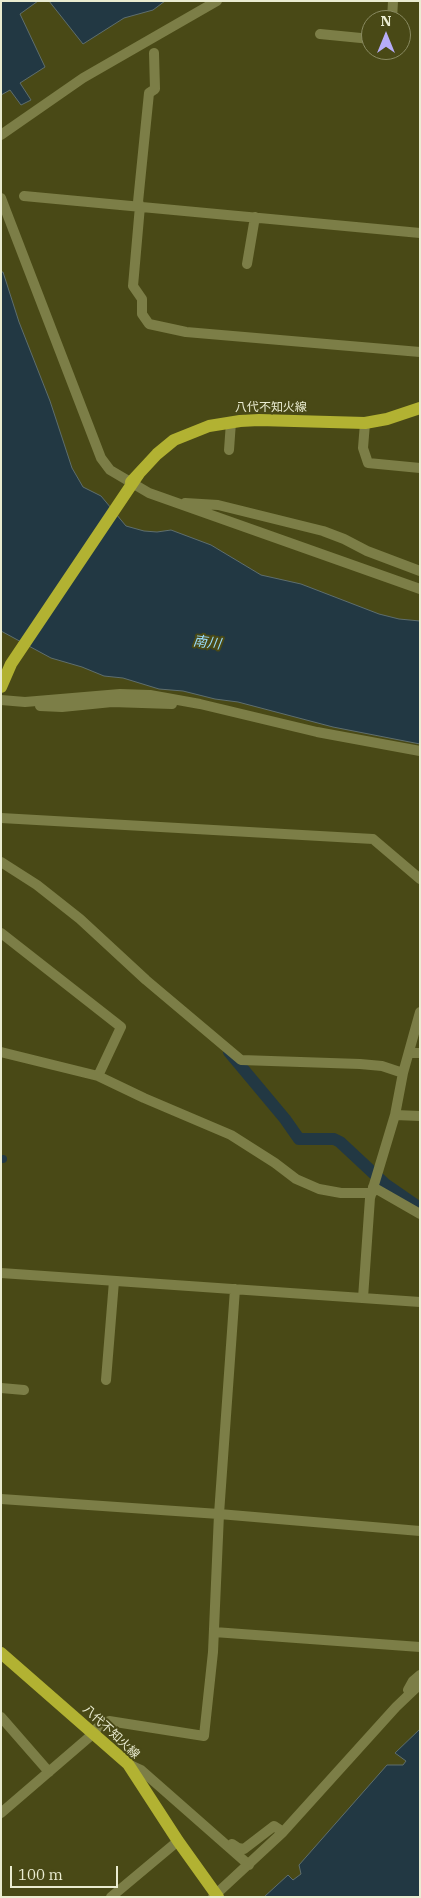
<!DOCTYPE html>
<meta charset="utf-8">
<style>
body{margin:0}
#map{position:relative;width:421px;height:1898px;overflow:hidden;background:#494916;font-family:"IBM Plex Serif",serif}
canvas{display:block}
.frame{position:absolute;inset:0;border:2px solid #eaecd1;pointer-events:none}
.north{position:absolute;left:361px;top:10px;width:50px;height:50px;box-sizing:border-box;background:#494916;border:1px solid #898a61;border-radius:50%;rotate:0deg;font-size:14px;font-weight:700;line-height:20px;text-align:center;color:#eaecd1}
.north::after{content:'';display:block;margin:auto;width:18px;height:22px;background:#b6acf8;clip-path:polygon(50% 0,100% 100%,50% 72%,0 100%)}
.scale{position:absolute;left:10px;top:1866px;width:108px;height:22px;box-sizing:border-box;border:2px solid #eaecd1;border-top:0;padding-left:6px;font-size:15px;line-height:18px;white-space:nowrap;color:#eaecd1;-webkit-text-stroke:4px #494916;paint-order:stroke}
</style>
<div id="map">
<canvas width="421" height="1898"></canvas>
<div class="frame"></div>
<div class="north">N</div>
<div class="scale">100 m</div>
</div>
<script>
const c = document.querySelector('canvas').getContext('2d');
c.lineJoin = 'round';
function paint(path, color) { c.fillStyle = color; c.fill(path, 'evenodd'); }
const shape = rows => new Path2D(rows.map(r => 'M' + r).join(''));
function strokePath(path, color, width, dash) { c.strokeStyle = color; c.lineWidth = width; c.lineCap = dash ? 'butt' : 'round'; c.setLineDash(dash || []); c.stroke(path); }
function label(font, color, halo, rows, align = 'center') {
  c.font = font + ' "IBM Plex Serif","Noto Sans JP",serif'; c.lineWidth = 4; c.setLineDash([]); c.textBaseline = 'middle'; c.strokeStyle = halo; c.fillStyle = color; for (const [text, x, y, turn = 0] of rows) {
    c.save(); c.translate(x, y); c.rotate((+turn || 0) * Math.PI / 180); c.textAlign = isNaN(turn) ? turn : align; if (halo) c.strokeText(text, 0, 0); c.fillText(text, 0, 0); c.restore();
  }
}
const water = shape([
 [1,1,38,1,20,14,45,67,20,83,31,100,21,105,10,90,1,95,1,1],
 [49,1,165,1,153,10,124,18,83,44,49,1],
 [1,272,3,272,19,322,50,401,72,468,83,487,101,496,126,526,144,531,157,532,171,530,211,545,261,575,301,584,379,614,399,619,420,621,420,744,333,727,238,702,215,699,183,691,159,689,123,678,104,676,82,667,51,658,1,631,1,272],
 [420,1729,420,1897,264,1897,288,1875,293,1880,301,1874,299,1865,387,1765,403,1765,406,1761,395,1753,420,1729]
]);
paint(water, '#223843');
strokePath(water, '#5e6e6e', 1);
strokePath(shape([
 [1,1159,3,1159]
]), '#223843', 8);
strokePath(shape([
 [229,1052,285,1119,299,1139,334,1139,340,1142,385,1184,420,1208]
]), '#223843', 12);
strokePath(shape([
 [392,20,393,1],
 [320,34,371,39],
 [154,53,155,89,149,93,138,202,140,206,133,286,142,299,142,314,149,324,186,332,420,352],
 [1,135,83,78,217,1],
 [24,196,420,233],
 [1,198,101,458,110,470,149,493,420,589],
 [247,264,255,217],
 [365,423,363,448,368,463,420,468],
 [229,450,231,422],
 [185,503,218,505,323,531,344,539,367,551,420,571],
 [1,700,25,702,120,694,150,695,200,704,317,732,420,751],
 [40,706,62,707,112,702,172,704],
 [1,818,373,839,420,879],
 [1,862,37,885,80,919,146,980,241,1060,360,1064,382,1066,403,1073],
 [1,933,121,1027,98,1076],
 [1,1052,98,1076,144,1098,231,1135,275,1163,296,1179,319,1189,341,1193,372,1193],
 [409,1053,420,1053],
 [395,1115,420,1116],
 [373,1187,420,1214],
 [1,1273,420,1302],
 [363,1298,370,1198,395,1115,403,1073,420,1012],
 [106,1380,114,1281],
 [1,1388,24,1390],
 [1,1499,219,1514,420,1531],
 [214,1632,420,1647],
 [408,1690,413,1681,420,1675],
 [1,1717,49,1772],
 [128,1764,141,1770,249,1865],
 [1,1813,94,1733,97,1728,109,1721,204,1736,213,1652,219,1514,235,1289],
 [232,1844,238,1848,244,1849,274,1826,283,1832],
 [111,1897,178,1841],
 [213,1897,283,1832,396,1707,420,1684]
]), '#7c7e47', 10);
strokePath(shape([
 [131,482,157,454,174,440,209,426,240,421,259,420,365,423,387,419,420,408],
 [1,1653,128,1764,178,1841,218,1897]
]), '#b2b232', 12);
strokePath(shape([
 [1,687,11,664,138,475]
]), '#b2b232', 12);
label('12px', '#eaecd1', '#494916', [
 ["八代不知火線",271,408],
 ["八代不知火線",111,1732,43]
]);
label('italic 14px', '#9adcfb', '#494916', [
 ["南川",207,643,7]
]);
</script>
